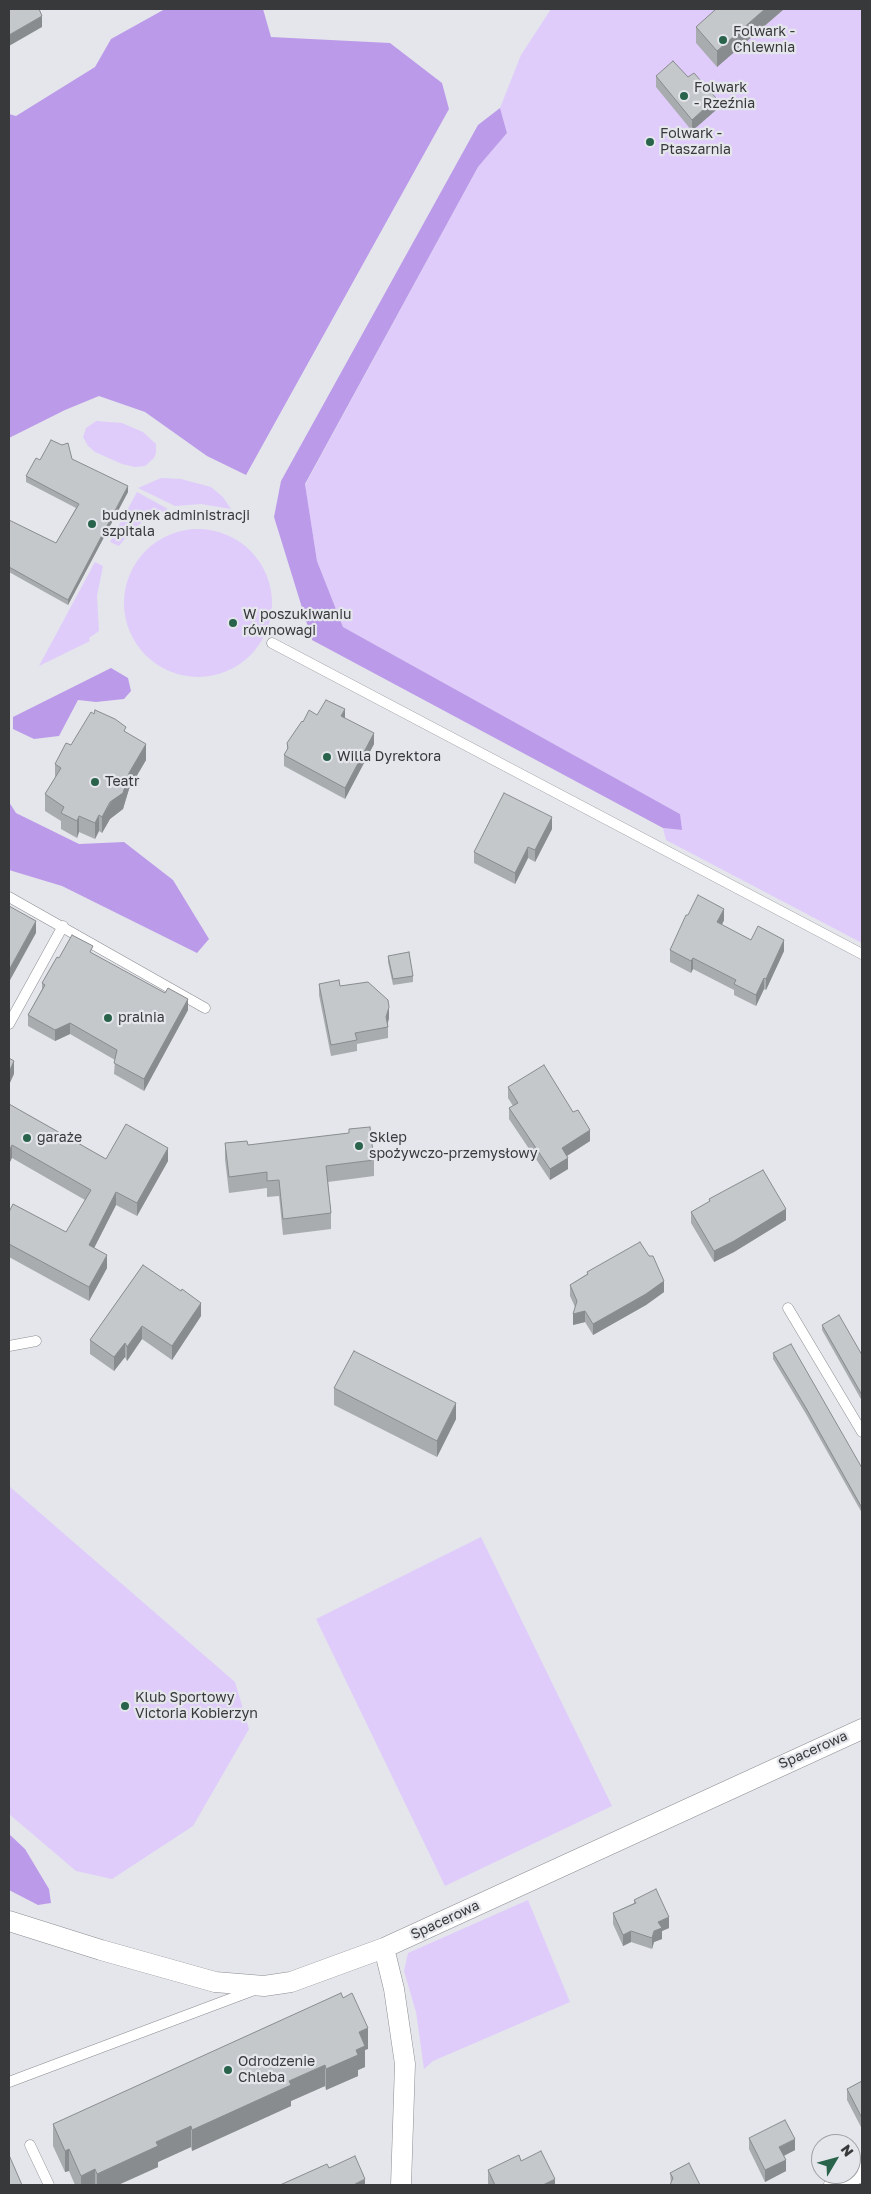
<!DOCTYPE html>
<meta charset="utf-8">
<style>
body{margin:0}
#map{position:relative;width:871px;height:2194px;overflow:hidden;background:#e4e6eb;font-family:"Golos Text",sans-serif}
canvas{display:block}
.frame{position:absolute;inset:0;border:10px solid #38393b;pointer-events:none}
.north{position:absolute;left:811px;top:2134px;width:50px;height:50px;box-sizing:border-box;background:#e4e6eb;border:1px solid #9fa1a5;border-radius:50%;rotate:53deg;font-size:14px;font-weight:700;line-height:20px;text-align:center;color:#38393b}
.north::after{content:'';display:block;margin:auto;width:18px;height:22px;background:#29634c;clip-path:polygon(50% 0,100% 100%,50% 72%,0 100%)}
</style>
<div id="map">
<canvas width="871" height="2194"></canvas>
<div class="frame"></div>
<div class="north">N</div>
</div>
<script>
const c = document.querySelector('canvas').getContext('2d');
c.lineJoin = 'round';
function paint(path, color) { c.fillStyle = color; c.fill(path, 'evenodd'); }
const shape = rows => new Path2D(rows.map(r => 'M' + r).join(''));
function strokePath(path, color, width, dash) { c.strokeStyle = color; c.lineWidth = width; c.lineCap = dash ? 'butt' : 'round'; c.setLineDash(dash || []); c.stroke(path); }
function label(font, color, halo, rows, align = 'center') {
  c.font = font + ' "Golos Text",sans-serif'; c.lineWidth = 4.5; c.setLineDash([]); c.textBaseline = 'middle'; c.strokeStyle = halo; c.fillStyle = color; for (const [text, x, y, turn = 0] of rows) {
    c.save(); c.translate(x, y); c.rotate((+turn || 0) * Math.PI / 180); c.textAlign = isNaN(turn) ? turn : align; if (halo) c.strokeText(text, 0, 0); c.fillText(text, 0, 0); c.restore();
  }
}
paint(shape([
 [551,9,862,9,862,943,666,840,663,828,681,830,680,814,343,627,317,561,305,485,478,167,507,133,500,108,521,55],
 [96,421,122,423,143,432,156,444,156,453,154,458,145,466,135,467,122,464,95,452,88,446,83,437,86,428],
 [161,478,181,479,211,487,223,497,231,509,201,504,175,506,138,488],
 [137,492,168,509,142,522,130,532,119,546,110,542],
 '124 603a74 74 0 1 1 148 0a74 74 0 1 1-148 0Z',
 [95,562,103,566,97,596,99,631,89,638,90,641,39,666],
 [9,1486,235,1682,249,1729,193,1826,112,1879,76,1871,9,1814],
 [481,1537,612,1806,445,1886,316,1619],
 [528,1900,570,2002,433,2061,424,2069,416,2012,404,1971,408,1953]
]), '#dfccfb');
paint(shape([
 [165,9,263,9,271,37,390,43,442,83,449,109,246,475,207,456,145,412,99,396,65,410,9,438,9,114,16,116,95,67,111,39],
 [500,108,507,133,478,167,305,484,317,561,343,627,680,814,682,830,663,828,312,640,274,517,281,481,478,125],
 [111,668,128,678,131,691,124,699,96,702,78,700,59,736,34,739,13,729,13,717],
 [9,802,16,813,79,844,124,842,173,880,209,939,197,953,62,886,9,870],
 [9,1834,25,1849,49,1889,51,1903,38,1905,9,1890]
]), '#bc9aea');
const service = shape([
 [272,643,862,954],
 [9,897,205,1008],
 [9,1024,63,926],
 [788,1308,862,1432],
 [9,1346,36,1341],
 [9,2082,254,1990],
 [30,2145,49,2185]
]);
const minor = shape([
 [9,1921,101,1950,215,1982,264,1986,291,1982,384,1948,862,1729],
 [384,1948,394,1989,405,2064,401,2185],
 [834,2185,862,2171]
]);
strokePath(service, '#8b8d91', 11);
strokePath(minor, '#8b8d91', 21);
strokePath(service, '#fff', 10);
strokePath(minor, '#fff', 20);
paint(shape([
 [716,9,784,9,717,67,696,43,696,27],
 [656,76,716,110,692,131,656,87],
 [72,459,128,492,68,605,9,572,9,522,56,543,76,508,26,482,26,476,40,460],
 [317,715,345,718,374,744,345,799,284,766,284,755,287,750,287,743,303,722],
 [126,732,146,760,129,789,123,809,110,819,102,833,99,831,95,839,79,832,77,838,61,829,61,821,45,811,45,794,55,778,55,764,71,745],
 [552,829,535,862,528,858,515,884,474,863,474,852],
 [688,915,724,920,722,925,751,940,784,951,766,990,764,989,756,1006,734,995,734,990,693,969,691,973,670,962,670,950],
 [93,954,188,1010,144,1091,114,1074,115,1060,70,1034,55,1041,28,1026,28,1015,42,989,42,983,59,958],
 [388,956,413,976,413,982,393,985,388,962],
 [319,984,340,986,389,1018,388,1023,388,1038,357,1044,357,1051,331,1056,319,995],
 [508,1087,590,1141,567,1156,568,1169,550,1180,509,1119,509,1108,513,1106,508,1098],
 [9,1104,106,1159,168,1161,137,1216,116,1205,94,1248,107,1268,89,1301,9,1257,9,1212,66,1232,85,1200,12,1158],
 [225,1143,248,1145,374,1160,374,1176,328,1182,331,1213,331,1229,283,1235,279,1196,267,1197,267,1188,229,1193,225,1159],
 [709,1199,786,1220,734,1252,714,1262,691,1223,691,1212,709,1202],
 [143,1265,201,1316,172,1360,142,1339,127,1361,125,1357,114,1371,90,1354,90,1340],
 [587,1272,664,1292,646,1305,593,1335,585,1322,573,1325,575,1307,570,1296,570,1285,587,1274],
 [822,1325,862,1355,862,1401,822,1330],
 [773,1353,862,1468,862,1513,806,1414,773,1359],
 [334,1388,456,1419,437,1457,334,1405],
 [634,1900,669,1928,662,1931,662,1939,654,1942,652,1949,631,1942,623,1946,613,1924,613,1913,634,1903],
 [368,2049,365,2050,365,2067,358,2070,358,2076,326,2090,325,2086,291,2101,291,2106,192,2151,191,2147,158,2162,158,2167,118,2185,75,2185,69,2171,65,2172,53,2146,53,2124],
 [862,2081,862,2129,847,2100,847,2089],
 [749,2138,795,2150,784,2156,786,2171,765,2182,749,2149],
 [521,2161,555,2185,488,2185,488,2170],
 [689,2163,671,2184,670,2173]
]), '#a9acaf');
paint(shape([
 [765,9,784,9,717,67,717,51],
 [42,16,42,27,9,46,9,35],
 [716,98,716,110,692,131,692,120],
 [128,486,128,492,68,605,68,600],
 [345,709,345,721,341,716],
 [374,733,374,744,345,799,345,788],
 [146,744,146,760,129,789,123,809,110,819,102,833,102,817],
 [99,815,99,831,95,839,95,823],
 [79,816,79,832,77,838,77,821],
 [552,817,552,829,535,862,535,850],
 [528,847,528,858,515,884,515,873],
 [724,909,724,920,717,934,717,922],
 [36,921,36,933,9,982,9,970],
 [784,940,784,951,766,990,766,979],
 [693,958,693,969,691,973,691,961],
 [764,978,764,989,756,1006,756,995],
 [188,999,188,1010,144,1091,144,1079],
 [389,1007,389,1018,386,1028,386,1017],
 [70,1023,70,1034,55,1041,55,1030],
 [14,1061,14,1074,9,1085,9,1072],
 [590,1130,590,1141,562,1159,562,1148],
 [12,1145,12,1158,9,1164,9,1151],
 [168,1148,168,1161,137,1216,137,1203],
 [568,1158,568,1169,550,1180,550,1169],
 [116,1192,116,1205,89,1258,89,1245],
 [786,1209,786,1220,734,1252,714,1262,714,1251],
 [107,1255,107,1268,89,1301,89,1287],
 [664,1281,664,1292,646,1305,593,1335,593,1324],
 [201,1303,201,1316,172,1360,172,1346],
 [585,1311,585,1322,573,1325,573,1314],
 [142,1326,142,1339,127,1361,127,1347],
 [125,1343,125,1357,114,1371,114,1357],
 [456,1403,456,1419,437,1457,437,1441],
 [669,1917,669,1928,662,1931,662,1939,654,1942,652,1949,652,1938,658,1922],
 [631,1931,631,1942,623,1946,623,1935],
 [368,2028,368,2049,365,2050,365,2067,358,2070,358,2076,326,2090,326,2069,356,2050,359,2032],
 [325,2065,325,2086,291,2101,291,2106,192,2151,192,2130,289,2081],
 [191,2126,191,2147,158,2162,158,2167,118,2185,97,2185,97,2174,156,2142],
 [795,2139,795,2150,779,2158,779,2147],
 [69,2149,69,2171,65,2172,65,2151],
 [786,2160,786,2171,765,2182,765,2170],
 [95,2169,95,2185,81,2185,81,2176],
 [365,2179,365,2185,355,2185,355,2184],
 [555,2179,555,2185,543,2185]
]), '#898c8e');
const building = shape([
 [9,9,39,9,42,16,9,35,9,9],
 [716,9,765,9,717,51,696,27,716,9],
 [673,61,688,77,694,73,716,98,692,120,656,76,673,61],
 [51,440,62,445,68,443,72,459,128,486,68,600,9,567,9,520,56,543,79,504,26,476,36,458,40,460,51,440],
 [326,700,345,709,341,716,374,733,345,788,284,755,288,748,287,743,302,721,303,722,309,710,317,715,326,700],
 [95,710,115,719,126,727,124,731,146,744,129,773,123,793,110,802,102,817,99,815,95,823,79,816,77,821,61,813,64,807,45,794,61,768,55,764,66,743,71,745,91,712,94,714,95,710],
 [504,793,552,817,535,850,528,847,515,873,474,852,504,793],
 [698,895,724,909,717,922,751,940,758,926,784,940,766,979,764,978,756,995,734,984,736,980,693,958,691,961,670,950,686,915,688,915,698,895],
 [9,906,36,921,9,970,9,906],
 [72,935,93,946,90,952,165,993,168,988,188,999,144,1079,114,1063,117,1050,70,1023,55,1030,28,1015,45,985,42,983,57,957,59,958,72,935],
 [409,952,413,976,393,979,388,956,409,952],
 [339,980,340,986,368,982,388,1000,389,1007,386,1017,388,1027,355,1033,357,1040,331,1045,319,984,339,980],
 [9,1058,14,1061,9,1072,9,1058],
 [544,1065,573,1112,578,1110,590,1130,562,1148,568,1158,550,1169,509,1108,518,1103,508,1087,544,1065],
 [9,1104,106,1159,126,1124,168,1148,137,1203,116,1192,89,1245,107,1255,89,1287,9,1244,9,1212,13,1204,66,1232,91,1190,12,1145,9,1151,9,1104],
 [370,1127,374,1160,326,1166,331,1213,283,1219,279,1180,267,1181,267,1172,229,1177,225,1143,247,1141,248,1145,349,1133,349,1129,370,1127],
 [763,1170,786,1209,734,1241,714,1251,691,1212,710,1201,709,1199,763,1170],
 [640,1242,649,1256,653,1256,664,1281,646,1294,593,1324,585,1311,573,1314,577,1301,570,1285,588,1274,587,1272,640,1242],
 [143,1265,181,1291,182,1289,201,1303,172,1346,142,1326,127,1347,125,1343,114,1357,90,1340,143,1265],
 [839,1315,862,1355,862,1395,822,1325,839,1315],
 [791,1344,862,1468,862,1508,806,1408,773,1353,791,1344],
 [354,1351,456,1403,437,1441,334,1388,354,1351],
 [656,1889,669,1917,658,1922,662,1928,654,1931,652,1938,631,1931,623,1935,613,1913,636,1903,634,1900,656,1889],
 [341,1993,343,1998,352,1993,368,2028,359,2032,365,2046,356,2050,358,2055,326,2069,325,2065,289,2081,291,2085,192,2130,191,2126,156,2142,158,2146,97,2174,95,2169,81,2176,69,2149,65,2151,53,2124,341,1993],
 [862,2081,862,2118,847,2089,862,2081],
 [785,2120,795,2139,779,2147,786,2160,765,2170,749,2138,785,2120],
 [541,2151,555,2179,543,2185,495,2185,488,2170,519,2155,521,2161,541,2151],
 [9,2155,22,2185,9,2185,9,2155],
 [355,2156,365,2179,355,2184,356,2185,280,2185,327,2164,329,2168,355,2156],
 [689,2163,700,2185,670,2185,673,2178,670,2173,689,2163]
]);
paint(building, '#c4c8cb');
strokePath(building, '#898c8e', 1);
for (const [x, y, r, color] of [
 [723,40,5,"#29634c"],
 [684,96,5,"#29634c"],
 [650,142,5,"#29634c"],
 [92,524,5,"#29634c"],
 [233,623,5,"#29634c"],
 [327,757,5,"#29634c"],
 [95,782,5,"#29634c"],
 [108,1018,5,"#29634c"],
 [27,1138,5,"#29634c"],
 [359,1146,5,"#29634c"],
 [125,1706,5,"#29634c"],
 [228,2070,5,"#29634c"]
]) { const dot = new Path2D(); dot.arc(x, y, r, 0, 2 * Math.PI); c.fillStyle = color; c.fill(dot); strokePath(dot, '#e4e6eb', 2); }
label('14px', '#38393b', '#e4e6eb', [
 ["Folwark -",733,32],
 ["Chlewnia",733,48],
 ["Folwark",694,88],
 ["- Rzeźnia",694,104],
 ["Folwark -",660,134],
 ["Ptaszarnia",660,150],
 ["budynek administracji",102,516],
 ["szpitala",102,532],
 ["W poszukiwaniu",243,615],
 ["równowagi",243,631],
 ["Willa Dyrektora",337,757],
 ["Teatr",105,782],
 ["pralnia",118,1018],
 ["garaże",37,1138],
 ["Sklep",369,1138],
 ["spożywczo-przemysłowy",369,1154],
 ["Klub Sportowy",135,1698],
 ["Victoria Kobierzyn",135,1714],
 ["Odrodzenie",238,2062],
 ["Chleba",238,2078]
], 'left');
label('14px', '#38393b', '#e4e6eb', [
 ["Spacerowa",813,1750,-24],
 ["Spacerowa",445,1920,-25]
]);
</script>
